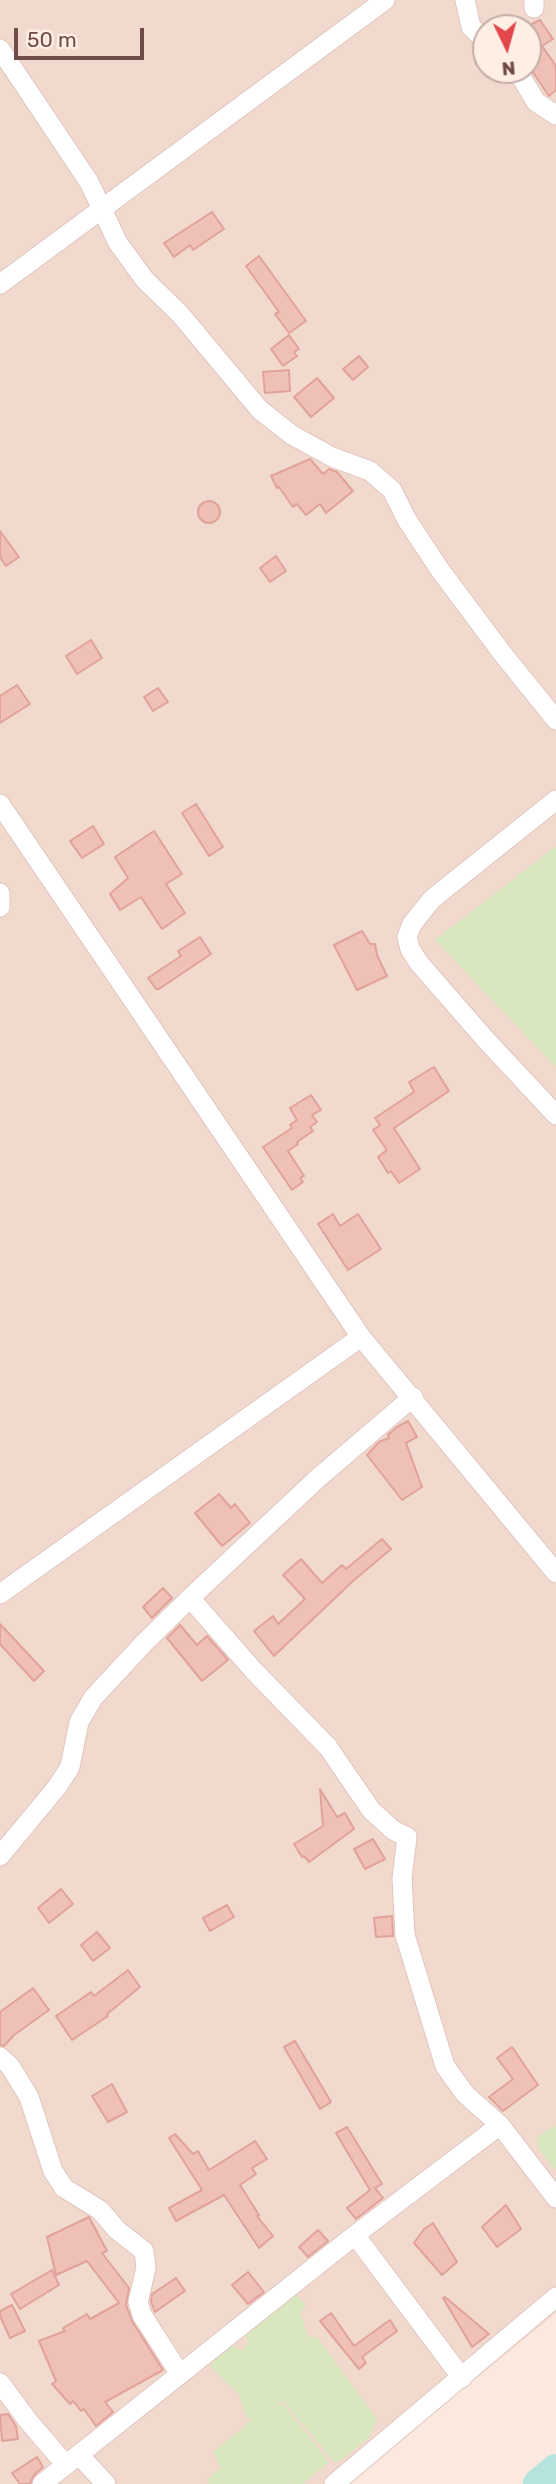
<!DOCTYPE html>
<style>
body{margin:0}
#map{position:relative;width:556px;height:2484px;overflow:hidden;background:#fbe9df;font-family:Rubik,sans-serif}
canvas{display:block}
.north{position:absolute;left:472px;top:14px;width:70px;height:70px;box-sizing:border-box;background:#feeee4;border:2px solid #c5ada6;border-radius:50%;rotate:175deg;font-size:19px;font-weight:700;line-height:28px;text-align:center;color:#704c48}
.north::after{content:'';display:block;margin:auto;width:24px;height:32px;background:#e2474c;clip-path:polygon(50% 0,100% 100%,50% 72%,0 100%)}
.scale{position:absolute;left:14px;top:28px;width:130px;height:32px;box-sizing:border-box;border:4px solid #704c48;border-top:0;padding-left:9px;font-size:21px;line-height:24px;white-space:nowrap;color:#704c48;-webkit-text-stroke:5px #feeee4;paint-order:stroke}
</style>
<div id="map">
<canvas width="556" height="2484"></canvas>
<div class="north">N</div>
<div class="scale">50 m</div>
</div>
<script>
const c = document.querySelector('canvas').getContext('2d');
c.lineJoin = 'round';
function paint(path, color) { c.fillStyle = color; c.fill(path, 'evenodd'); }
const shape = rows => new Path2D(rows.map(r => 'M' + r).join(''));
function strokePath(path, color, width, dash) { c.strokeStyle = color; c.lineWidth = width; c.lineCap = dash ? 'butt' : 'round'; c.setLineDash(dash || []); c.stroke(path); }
paint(shape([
 [0,0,556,0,556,2313,347,2484,0,2484],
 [486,28,528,28,528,70,486,70]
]), '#f2d9ce');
paint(shape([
 [556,846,556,1067,435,940],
 [556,2125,556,2171,538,2148,537,2137],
 [285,2295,297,2295,306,2306,300,2311,308,2337,317,2337,377,2419,369,2437,342,2460,334,2462,284,2402,276,2401,285,2406,329,2462,302,2484,209,2484,206,2480,221,2467,213,2452,243,2428,248,2421,252,2422,244,2412,238,2393,211,2367,211,2354,227,2344,241,2350,248,2344,245,2334,266,2310,281,2310]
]), '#d9e7bf');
strokePath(shape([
 [539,2484,556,2470]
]), '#b5e3de', 32);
const building = shape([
 [540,20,553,39,542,46,556,66,556,90,549,96,528,65,528,26,540,20],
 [212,212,224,229,193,250,190,245,174,257,164,243,212,212],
 [259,256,306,321,289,333,275,314,279,312,246,266,259,256],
 [289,335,299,349,294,352,297,356,283,366,271,349,289,335],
 [359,356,368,367,353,380,343,369,359,356],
 [289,370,290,391,265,393,263,372,289,370],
 [317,378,334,398,311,417,294,397,317,378],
 [310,459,323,474,329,469,337,472,353,491,326,513,320,504,306,515,297,504,293,507,279,487,277,488,271,476,310,459],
 '198 512a11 11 0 1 1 22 0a11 11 0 1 1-22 0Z',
 [0,531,19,557,6,566,0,557,0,531],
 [276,556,286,571,270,582,260,568,276,556],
 [91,640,102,658,77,674,66,656,91,640],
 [17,685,30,704,0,723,0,696,17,685],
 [158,688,168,702,153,711,144,697,158,688],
 [196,804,223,847,209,856,182,813,196,804],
 [93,826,104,844,82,858,70,841,93,826],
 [154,831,182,874,166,884,185,913,162,929,141,897,120,910,110,894,128,878,115,857,154,831],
 [362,931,370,944,375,944,377,955,387,976,357,990,334,945,362,931],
 [200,937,211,954,159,989,156,989,148,978,181,956,178,951,200,937],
 [434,1067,449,1091,394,1128,420,1169,399,1183,391,1171,388,1173,378,1157,387,1150,373,1130,380,1125,375,1118,414,1092,409,1082,434,1067],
 [311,1095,321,1110,312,1115,317,1122,310,1127,313,1131,297,1142,298,1144,288,1151,304,1176,300,1178,303,1182,292,1190,263,1147,292,1128,290,1125,297,1120,290,1108,311,1095],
 [333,1214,340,1226,358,1214,381,1249,348,1270,318,1224,333,1214],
 [408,1421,417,1437,406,1443,422,1487,402,1500,367,1455,379,1442,389,1438,388,1435,397,1427,408,1421],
 [219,1494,231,1508,235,1504,250,1523,222,1546,195,1513,219,1494],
 [382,1539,391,1549,353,1581,274,1656,254,1631,273,1616,278,1624,305,1599,283,1575,301,1559,322,1583,342,1565,346,1569,382,1539],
 [163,1588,172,1598,152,1618,143,1607,163,1588],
 [0,1624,44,1671,34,1681,0,1644,0,1624],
 [180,1625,197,1645,207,1636,228,1660,202,1681,167,1638,180,1625],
 [320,1789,337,1817,345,1813,354,1829,309,1862,304,1856,302,1857,294,1844,323,1826,320,1789],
 [373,1839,385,1859,365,1869,354,1849,373,1839],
 [61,1889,73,1904,49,1923,38,1908,61,1889],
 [227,1905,234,1917,210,1931,203,1918,227,1905],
 [392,1916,393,1936,376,1937,374,1918,392,1916],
 [97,1932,110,1948,93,1961,81,1945,97,1932],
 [128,1970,140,1987,107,2014,108,2016,72,2040,56,2016,91,1992,94,1996,128,1970],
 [33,1988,49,2010,14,2035,4,2046,0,2045,0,2012,33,1988],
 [295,2041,331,2102,320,2109,284,2047,295,2041],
 [512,2047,538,2085,503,2111,489,2097,513,2079,497,2058,512,2047],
 [112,2084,127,2112,108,2122,92,2096,112,2084],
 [347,2127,382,2184,375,2188,383,2198,356,2219,347,2208,370,2190,336,2133,347,2127],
 [175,2134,193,2154,198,2151,209,2170,255,2141,267,2159,252,2168,256,2174,240,2185,259,2215,257,2216,273,2236,259,2248,224,2195,176,2221,169,2208,202,2190,169,2138,175,2134],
 [506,2205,521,2229,497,2247,482,2227,506,2205],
 [89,2217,107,2251,102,2253,129,2288,126,2305,132,2321,163,2370,105,2402,113,2412,96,2426,84,2409,81,2411,73,2401,70,2404,52,2384,56,2381,39,2341,65,2331,63,2328,87,2314,90,2319,119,2303,87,2261,56,2275,47,2237,89,2217],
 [433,2223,457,2262,442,2275,414,2243,424,2229,433,2223],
 [318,2230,328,2241,308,2257,299,2247,318,2230],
 [52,2270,59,2285,20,2309,11,2294,52,2270],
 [248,2272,264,2292,248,2304,232,2285,248,2272],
 [176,2278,185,2291,155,2312,151,2302,152,2294,176,2278],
 [445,2297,489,2334,472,2347,443,2298,445,2297],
 [12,2305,25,2331,10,2338,0,2316,0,2311,12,2305],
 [331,2313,354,2346,390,2320,397,2331,362,2357,366,2363,359,2369,320,2321,331,2313],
 [8,2414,16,2426,18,2439,2,2441,0,2415,8,2414],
 [37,2457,43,2467,34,2475,30,2484,20,2484,12,2473,37,2457]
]);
paint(building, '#efc0b8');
strokePath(building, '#e1a299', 2);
const minor = shape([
 [465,0,471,27,486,41],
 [534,8,534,0],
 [0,49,89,182,118,243,145,280,180,314,260,410,292,435,332,457,370,471,392,490,407,520,440,570,502,653,556,720],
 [517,70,536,102,556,115],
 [0,284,385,0],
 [556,800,432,899,412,924,407,937,410,949,419,963,486,1040,556,1115],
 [0,804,361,1337,556,1573],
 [0,893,0,907],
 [0,1594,361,1337],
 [190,1598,254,1671,328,1747,371,1810,393,1830,407,1837,402,1878,405,1935,445,2066,465,2094,500,2125,556,2198],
 [0,1856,57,1787,70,1767,79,1722,93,1698,144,1643,190,1598,318,1478,413,1397],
 [0,2057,10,2066,29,2097,53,2171,64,2188,100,2210,117,2230,144,2251,146,2268,138,2302,142,2315,180,2374],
 [355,2235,462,2378],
 [0,2383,29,2422,66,2465],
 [79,2455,106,2484],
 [42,2484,355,2235,500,2125],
 [334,2484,556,2297]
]);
strokePath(minor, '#e0c5bf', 21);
strokePath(minor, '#fff', 19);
</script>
